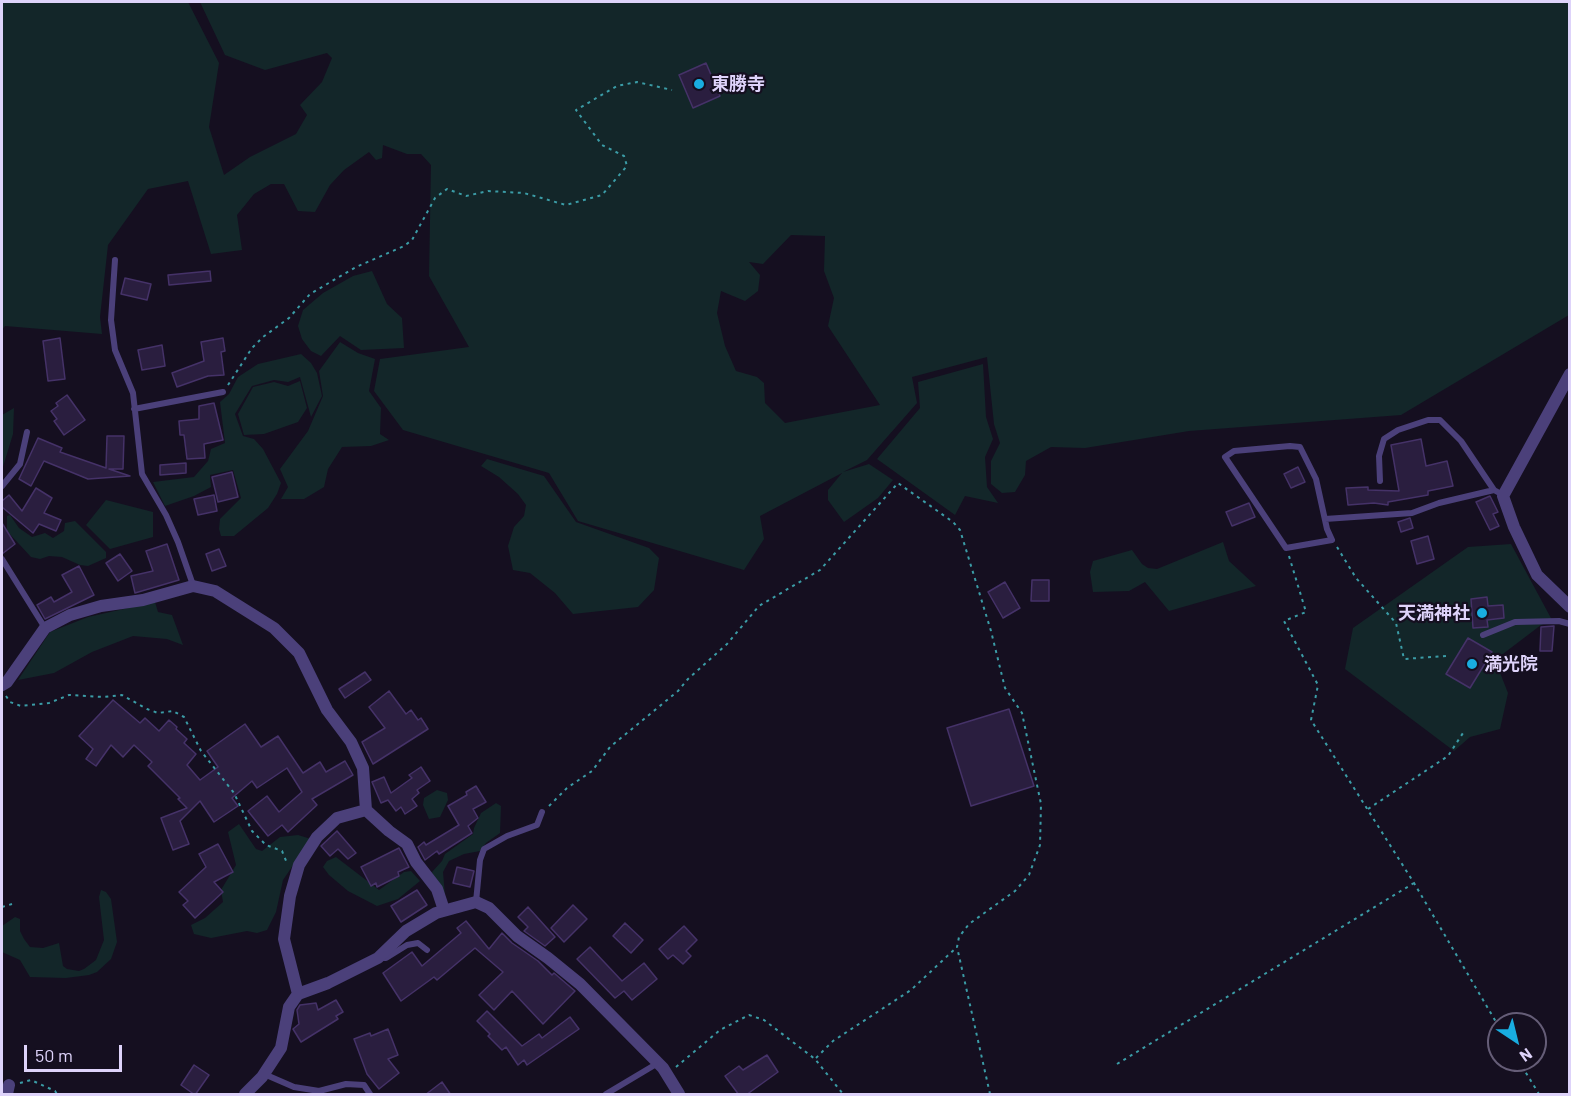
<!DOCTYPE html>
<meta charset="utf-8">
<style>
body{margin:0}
#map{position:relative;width:1571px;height:1096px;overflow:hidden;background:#150f20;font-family:Barlow,sans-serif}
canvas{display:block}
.frame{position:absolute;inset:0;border:3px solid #ded3fa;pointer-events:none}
.north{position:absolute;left:1487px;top:1012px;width:60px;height:60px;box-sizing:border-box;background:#150f20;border:2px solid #655d77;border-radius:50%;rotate:145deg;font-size:16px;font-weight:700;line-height:24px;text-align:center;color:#ded3fa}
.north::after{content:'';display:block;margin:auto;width:21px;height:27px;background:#19ade0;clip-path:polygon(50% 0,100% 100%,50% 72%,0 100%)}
.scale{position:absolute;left:24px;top:1045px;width:98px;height:27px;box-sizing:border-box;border:3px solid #ded3fa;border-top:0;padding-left:8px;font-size:18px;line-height:21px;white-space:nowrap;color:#ded3fa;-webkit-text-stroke:4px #150f20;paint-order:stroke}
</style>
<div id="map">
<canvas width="1571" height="1096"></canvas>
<div class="frame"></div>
<div class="north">N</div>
<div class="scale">50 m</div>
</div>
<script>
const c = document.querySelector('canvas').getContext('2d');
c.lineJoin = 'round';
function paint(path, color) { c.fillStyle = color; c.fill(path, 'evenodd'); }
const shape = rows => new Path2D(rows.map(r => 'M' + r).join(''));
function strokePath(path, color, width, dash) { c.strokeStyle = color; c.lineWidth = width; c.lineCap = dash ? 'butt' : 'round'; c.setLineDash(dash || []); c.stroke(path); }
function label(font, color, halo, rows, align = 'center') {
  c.font = font + ' Barlow,"Noto Sans JP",sans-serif'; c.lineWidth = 4.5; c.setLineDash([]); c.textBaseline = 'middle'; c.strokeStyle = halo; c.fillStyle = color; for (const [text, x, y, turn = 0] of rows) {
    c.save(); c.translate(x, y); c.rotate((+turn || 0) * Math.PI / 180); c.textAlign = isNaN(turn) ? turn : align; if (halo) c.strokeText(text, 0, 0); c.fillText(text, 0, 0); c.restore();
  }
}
paint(shape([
 [2,2,188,2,219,63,209,127,224,175,250,157,296,134,307,115,300,105,322,82,332,58,327,53,265,70,225,55,200,2,1569,2,1569,315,1401,415,1189,431,1085,448,1051,447,1026,461,1025,475,1015,492,1002,493,991,484,991,461,1000,443,994,424,987,357,912,377,917,403,867,460,843,472,869,464,893,480,878,498,844,522,828,500,828,490,842,473,760,516,764,539,744,570,578,521,549,473,403,430,374,391,380,359,469,347,429,276,431,165,421,154,407,154,383,145,382,158,376,160,369,152,344,170,330,185,315,212,298,211,284,184,271,184,254,194,237,215,242,250,211,254,188,181,148,189,108,245,100,317,102,334,5,326,2,330],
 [791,235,825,236,824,271,834,298,828,326,880,405,785,423,765,403,764,383,757,377,736,371,725,346,717,313,721,291,745,301,758,291,760,275,749,262,763,264],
 [372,271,387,304,402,318,404,348,361,350,340,336,321,356,311,351,302,339,298,326,303,310,323,293,353,276],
 [340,342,358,353,375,359,369,391,381,408,380,434,389,440,371,446,342,447,328,469,324,487,304,499,281,499,288,487,280,469,308,431,323,396,319,371],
 [301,354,311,363,317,373,322,396,311,417,300,377,288,382,274,380,252,386,235,414,243,436,254,439,263,449,281,483,277,494,268,508,234,536,221,536,219,529,220,519,241,498,233,470,210,475,211,487,194,496,165,506,153,482,194,477,208,461,211,449,225,443,220,402,229,394,238,377,258,364],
 [983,364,986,417,993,439,985,457,987,487,998,503,965,496,955,515,877,459,920,408,918,382],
 [300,381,307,408,298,422,264,434,244,435,238,414,253,387,274,382,288,386],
 [14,408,13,434,2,470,2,415],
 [487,459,544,476,576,522,649,548,659,558,654,590,638,607,573,614,555,593,530,573,513,570,508,546,514,527,524,516,526,505,518,494,499,477,481,466],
 [106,500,153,512,153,537,110,549,86,525],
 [10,515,19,528,32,537,45,533,53,538,64,531,65,523,75,521,106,552,106,558,88,566,80,565,62,557,49,556,40,559,31,557,7,531,7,516],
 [1223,542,1229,561,1256,586,1169,611,1145,582,1129,591,1093,592,1090,572,1093,561,1132,550,1142,564,1148,568,1157,569],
 [1511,544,1552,620,1541,625,1495,660,1508,693,1500,729,1470,737,1454,751,1345,669,1353,628,1468,547],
 [155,602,158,612,172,615,183,645,167,639,133,636,92,652,54,673,18,680,50,632,88,617],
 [437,790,447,793,448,800,440,817,429,819,423,805,424,798],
 [496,803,501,806,500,833,486,843,480,851,464,854,449,861,443,872,445,895,434,879,432,872,442,861,445,854,473,834,474,828,481,813],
 [239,824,256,849,262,851,280,837,298,835,311,839,283,880,276,912,267,930,257,933,247,931,211,938,194,934,191,925,205,918,223,902,221,890,236,865,228,832],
 [336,857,379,890,404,872,411,871,420,881,398,899,377,906,348,891,329,875,323,867,327,861],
 [101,890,106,892,111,899,117,942,111,959,97,972,89,975,66,978,30,977,20,960,2,952,2,926,15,917,20,919,20,931,24,939,30,947,43,948,59,943,63,966,67,969,79,971,84,969,96,960,104,940,99,897]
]), '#132629');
const building = shape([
 [706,63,720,96,693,108,679,75,706,63],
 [210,271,211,281,169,285,168,275,210,271],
 [125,278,151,284,147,300,121,294,125,278],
 [60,338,65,379,48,381,43,341,60,338],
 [223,338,225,351,221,352,224,375,208,376,177,387,172,373,204,361,201,342,223,338],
 [162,345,165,366,142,370,138,350,162,345],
 [67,395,85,420,64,435,54,421,57,419,51,411,58,406,56,403,67,395],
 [214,403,223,440,204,444,205,458,187,459,184,435,180,435,179,421,199,419,199,406,214,403],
 [107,436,124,436,123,469,109,469,130,476,88,479,44,461,31,486,19,479,38,438,62,448,60,452,106,468,107,436],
 [1421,439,1426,466,1447,461,1453,486,1428,491,1428,495,1388,502,1388,505,1374,503,1348,505,1346,488,1368,487,1368,490,1399,491,1391,445,1421,439],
 [186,463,186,473,160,475,160,465,186,463],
 [1298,467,1305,482,1291,488,1284,474,1298,467],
 [232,472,238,497,218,502,212,477,232,472],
 [36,488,52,498,44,513,61,520,56,531,39,524,33,533,2,507,2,501,9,495,22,511,36,488],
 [214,495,217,511,198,515,194,499,214,495],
 [1490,496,1498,512,1493,514,1499,526,1490,530,1476,502,1490,496],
 [1249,503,1255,517,1232,526,1226,512,1249,503],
 [1410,518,1413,528,1401,532,1398,522,1410,518],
 [2,523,15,544,2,554,2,523],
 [1428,536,1434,559,1417,564,1411,541,1428,536],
 [167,544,179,580,135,593,131,576,153,571,146,551,167,544],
 [219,549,226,566,212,571,206,554,219,549],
 [120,554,132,571,118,581,106,563,120,554],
 [79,566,94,595,45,619,37,605,51,597,54,602,72,592,62,575,79,566],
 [1032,580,1049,580,1049,601,1031,601,1032,580],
 [1005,582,1020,608,1003,618,988,592,1005,582],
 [1487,597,1488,606,1503,605,1504,618,1487,620,1488,627,1473,628,1471,599,1487,597],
 [1554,626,1552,651,1540,651,1541,627,1554,626],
 [1468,638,1492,652,1470,688,1446,674,1468,638],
 [365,672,371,680,345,698,339,689,365,672],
 [389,691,406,714,411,710,418,720,421,718,428,729,373,764,362,742,385,728,369,707,389,691],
 [113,700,140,723,145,718,159,731,169,720,177,727,176,729,187,739,184,743,196,754,187,765,200,780,218,767,207,751,245,724,261,747,278,736,303,773,320,762,326,772,345,761,353,775,312,799,317,805,288,832,282,825,268,836,248,811,267,796,279,812,302,792,287,768,257,788,252,781,232,798,238,806,214,822,200,801,180,821,189,844,173,850,161,818,187,808,178,799,180,798,148,766,152,762,134,745,123,757,111,745,96,766,86,759,93,749,79,736,113,700],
 [1009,709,1034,786,971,806,947,728,1009,709],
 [421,767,430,781,417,790,419,793,412,799,417,806,405,814,401,807,396,811,388,800,381,803,372,782,384,777,391,793,412,778,409,775,421,767],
 [476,786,486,802,473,809,478,818,468,826,472,833,439,854,437,851,425,860,418,847,424,842,426,845,459,825,448,806,467,795,466,792,476,786],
 [337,831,356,853,348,859,338,849,330,856,321,846,337,831],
 [218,844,233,872,214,882,223,892,195,918,183,905,188,901,179,892,206,867,199,854,218,844],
 [399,848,409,867,398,872,399,876,377,887,376,883,371,886,361,867,399,848],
 [457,867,474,871,470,887,453,883,457,867],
 [417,890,427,905,401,922,391,906,417,890],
 [573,905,587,919,564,942,551,928,573,905],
 [528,907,555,937,545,946,524,931,528,927,518,917,528,907],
 [466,921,489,949,502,933,512,943,538,961,552,975,554,973,575,991,543,1024,512,991,494,1010,479,995,503,972,475,948,437,980,434,977,401,1001,383,973,412,952,422,966,461,933,457,928,466,921],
 [625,923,643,940,631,953,613,936,625,923],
 [684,926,697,940,686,951,691,956,683,964,673,955,668,959,659,949,684,926],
 [590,947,622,981,644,963,657,979,632,1000,624,991,615,998,577,959,590,947],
 [336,1000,343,1012,336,1016,338,1019,301,1042,293,1029,299,1024,297,1010,300,1005,316,1003,318,1010,336,1000],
 [487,1011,522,1046,539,1034,542,1038,570,1017,579,1029,527,1065,524,1060,518,1065,506,1047,502,1050,488,1036,490,1034,477,1021,487,1011],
 [388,1029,398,1055,388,1059,399,1073,379,1089,367,1074,354,1039,370,1033,371,1036,388,1029],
 [767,1055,778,1072,746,1095,739,1095,725,1076,739,1066,743,1070,767,1055],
 [194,1065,209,1075,195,1095,181,1085,194,1065],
 [442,1082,451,1095,425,1095,442,1082]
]);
paint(building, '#2a1e3f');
strokePath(building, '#453268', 1.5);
strokePath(shape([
 [228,385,252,348,263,337,289,318,310,294,356,267,404,246,412,240,435,198,447,189,466,196,488,191,524,193,566,205,602,195,627,166,624,156,602,145,576,110,617,86,637,82,672,90],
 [1337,547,1356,578,1396,623,1404,659,1446,656],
 [1289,556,1306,612,1284,621,1318,685,1311,720,1414,883,1499,1027],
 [6,696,10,702,21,706,49,703,69,695,104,697,122,695,147,709,158,713,173,711,184,717,201,751,234,793,252,831,266,845,282,851,287,863],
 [549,806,567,788,592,771,610,747,678,691,688,679,727,644,759,606,820,570,898,483,953,522,960,530,991,631,1005,688,1022,713,1041,804,1040,845,1029,875,1015,891,969,924,959,937,957,947,990,1094],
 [1368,809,1448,756,1463,733],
 [2,907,12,904],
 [816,1058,833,1041,911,990,957,947],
 [1518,1060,1539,1094],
 [1117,1064,1414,883],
 [676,1067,720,1030,749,1015,764,1020,815,1059,843,1094],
 [20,1083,31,1080,55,1091,57,1094]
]), '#3b9ca6', 2, [3, 4.5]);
strokePath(shape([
 [115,260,111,320,115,350,133,393,142,474,166,515,178,542,193,585],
 [134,409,223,392],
 [1290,446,1300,447,1316,479,1327,529,1332,540,1286,548,1225,457,1234,451,1290,446],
 [1380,481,1379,456,1384,439,1398,430,1428,420,1440,420,1461,441,1494,490,1503,495],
 [2,486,20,464,27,432],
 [1325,519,1412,513,1439,503,1494,490],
 [2,559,45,628],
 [1483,635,1515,622,1559,621,1570,624],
 [476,902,480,860,484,849,507,836,537,825,542,812],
 [378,958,386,958,407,945,418,943,427,950],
 [264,1074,294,1087,319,1091,346,1084,364,1085,370,1094],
 [606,1094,658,1063]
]), '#4b407a', 6);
strokePath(shape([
 [1570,374,1503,496,1514,527,1537,575,1570,607],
 [2,685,7,682,45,628,70,615,101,606,143,600,193,586,215,591,274,628,299,653,327,710,351,742,363,768,366,810,337,818,317,837,299,865,290,896,284,939,298,994],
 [366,810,389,831,407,844,416,862,437,889,444,910],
 [7,1094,9,1085],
 [245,1094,262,1077,281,1048,289,1007,298,994,328,983,378,958,406,931,436,913,476,902,489,908,517,936,548,958,580,984,663,1068,679,1094]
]), '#4b407a', 12);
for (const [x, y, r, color] of [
 [699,84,6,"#19ade0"],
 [1482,613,6,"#19ade0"],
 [1472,664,6,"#19ade0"]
]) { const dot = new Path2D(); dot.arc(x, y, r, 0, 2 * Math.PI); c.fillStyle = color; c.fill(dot); strokePath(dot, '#150f20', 2); }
label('bold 18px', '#ded3fa', '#150f20', [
 ["東勝寺",711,84],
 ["天満神社",1470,613,"right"],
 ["満光院",1484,664]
], 'left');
</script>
